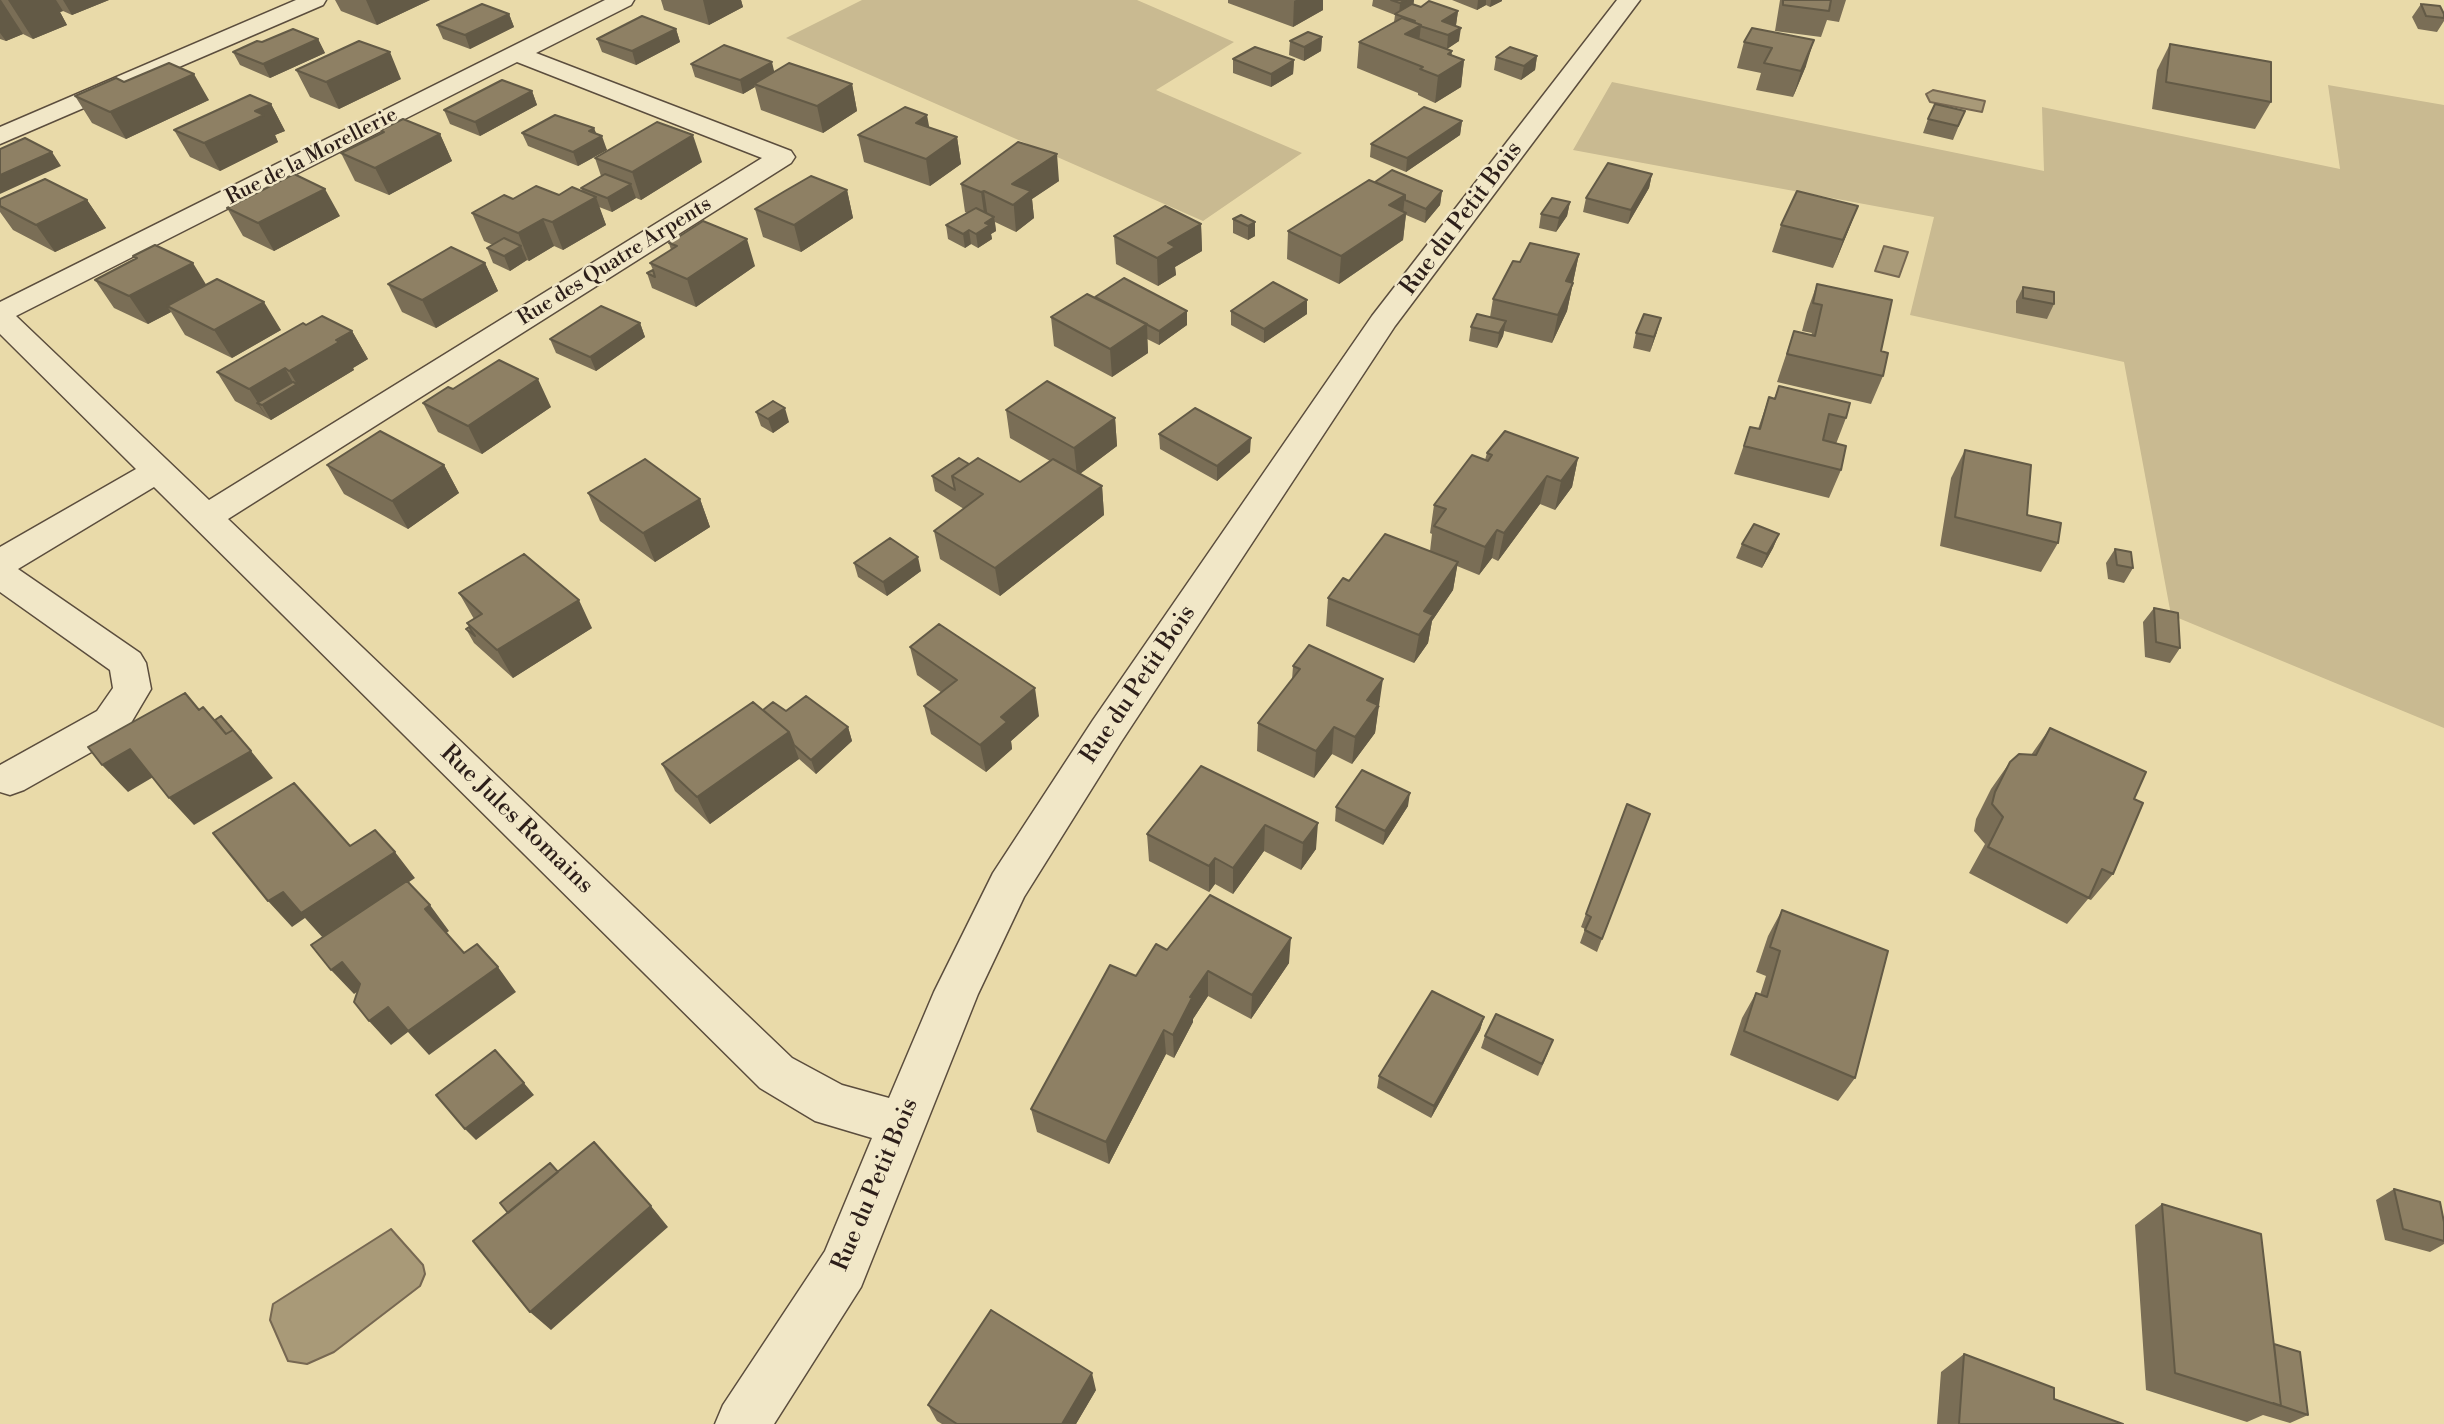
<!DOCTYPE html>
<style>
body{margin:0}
canvas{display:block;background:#e9daa9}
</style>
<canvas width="2444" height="1424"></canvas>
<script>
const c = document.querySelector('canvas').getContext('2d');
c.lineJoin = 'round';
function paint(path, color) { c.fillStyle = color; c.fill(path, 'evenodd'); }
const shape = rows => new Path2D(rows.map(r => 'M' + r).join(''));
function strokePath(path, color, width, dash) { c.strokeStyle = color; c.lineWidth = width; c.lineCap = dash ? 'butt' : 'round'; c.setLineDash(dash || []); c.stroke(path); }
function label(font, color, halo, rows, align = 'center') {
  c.font = font + ' "Libre Bodoni",serif'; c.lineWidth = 5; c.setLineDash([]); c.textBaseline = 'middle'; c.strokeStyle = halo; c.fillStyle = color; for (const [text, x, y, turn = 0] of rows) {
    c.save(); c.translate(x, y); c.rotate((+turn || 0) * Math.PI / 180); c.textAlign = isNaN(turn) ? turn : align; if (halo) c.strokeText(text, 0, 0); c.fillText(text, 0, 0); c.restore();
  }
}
paint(shape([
 [862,0,1137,0,1234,42,1156,90,1302,153,1203,221,786,38],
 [1612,82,2044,171,2042,107,2340,169,2328,85,2444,105,2444,728,2171,615,2124,362,1910,315,1934,217,1573,150]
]), '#c9ba91');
const water = shape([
 [1933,90,1985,101,1982,112,1930,102,1926,94,1933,90],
 [1884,246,1908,252,1899,277,1875,271,1884,246],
 [391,1229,423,1265,425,1274,420,1286,334,1352,307,1364,288,1361,270,1320,273,1304,391,1229]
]);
paint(water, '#a99a78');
strokePath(water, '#776852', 2);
const street = shape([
 [296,0,326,0,323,5,0,144,0,127,296,0],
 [605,0,634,0,631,5,536,53,791,151,795,157,791,163,228,519,792,1058,842,1085,889,1098,934,992,993,873,1093,720,1372,316,1617,0,1640,0,1395,326,1121,742,1024,897,978,994,861,1287,774,1424,715,1424,723,1405,825,1251,872,1138,815,1121,760,1088,154,487,18,569,140,653,146,663,151,689,125,733,24,790,10,795,0,792,0,765,97,711,113,688,110,670,0,592,0,547,136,469,0,334,0,302,605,0],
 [517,62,762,158,209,500,16,316,517,62]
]);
strokePath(street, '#5b4d3d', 3);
paint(street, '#f1e7c7');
paint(shape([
 [0,0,109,0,72,15,63,11,60,12,67,25,33,39,23,34,6,41,0,39],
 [335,0,430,0,377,25,341,11],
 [661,0,741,0,743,7,709,25,664,10],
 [1228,0,1323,0,1323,10,1293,27,1228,3],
 [1373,0,1414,0,1413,4,1421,7,1458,11,1456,25,1454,26,1459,41,1447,49,1452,55,1464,60,1461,87,1435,103,1418,95,1418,93,1357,68,1359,42,1394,22,1395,15,1372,6],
 [1452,0,1502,0,1502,1,1490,7,1486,5,1477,10],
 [1780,0,1846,0,1839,22,1827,20,1821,37,1775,31],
 [2421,4,2444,14,2444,21,2437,32,2418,29,2412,17],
 [509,14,514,27,470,49,443,39,437,25],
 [1752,28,1806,66,1793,97,1756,90,1761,73,1737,68,1744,42],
 [676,29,680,42,636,65,602,52,597,39],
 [1322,37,1321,51,1304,61,1289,55,1290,41],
 [318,39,325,53,270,78,240,65,233,52],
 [2170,44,2271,102,2255,129,2152,109,2157,70],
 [1537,56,1535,70,1521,80,1494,70,1496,57],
 [1233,59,1294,60,1293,74,1271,87,1233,73],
 [691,64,775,72,852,84,857,111,823,133,761,110,755,87,743,94,695,77],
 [296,70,401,79,339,109,310,97],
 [124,82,209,100,126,139,92,123,75,96],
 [532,91,537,105,480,136,450,124,444,110],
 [271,104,285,131,275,135,278,142,220,171,190,157,174,130],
 [1965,111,1953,140,1923,133,1928,119],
 [1462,121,1460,135,1406,172,1370,157,1371,144],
 [929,127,957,137,961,164,930,186,864,162,858,135],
 [594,128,596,134,607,150,578,166,528,146,522,133],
 [381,130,440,134,452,161,389,195,355,181,341,153,382,133],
 [595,158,702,162,641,200,636,198,612,212,599,207,606,225,563,250,554,246,529,261,527,260,510,271,493,263,487,248,493,245,484,241,472,213,513,199,559,195,583,192,581,188,601,176],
 [1652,174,1649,188,1628,224,1583,212,1586,198],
 [1059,181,1032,199,1034,218,1016,232,995,222,996,231,991,234,992,239,978,248,971,244,965,248,948,239,946,225,967,213,965,212,961,184],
 [1375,182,1442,191,1440,205,1425,223,1406,215,1403,240,1339,284,1287,259,1288,231],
 [847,190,853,218,801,252,763,237,755,209],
 [0,199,87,200,106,228,55,252,13,230,0,212],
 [1570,202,1567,216,1556,232,1539,228,1541,214],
 [1858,206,1833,268,1772,252,1781,225],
 [227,208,340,216,274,251,243,236],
 [1241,215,1255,236,1248,240,1233,233,1233,219],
 [1201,224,1202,251,1175,267,1176,275,1158,286,1116,264,1114,236],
 [669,243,755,266,696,307,652,288,647,273,653,270,650,263,671,250],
 [1579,254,1567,311,1552,343,1504,331,1503,336,1497,348,1469,341,1471,327,1490,317,1493,299,1520,262],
 [133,256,206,285,281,330,232,358,185,335,171,312,148,324,114,308,95,280,135,259],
 [485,263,498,291,436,328,402,312,388,284],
 [1817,284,1881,351,1883,376,1871,404,1777,382,1794,331,1811,335,1812,333,1802,331,1807,312],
 [2023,287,2054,304,2047,319,2016,313,2016,301],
 [1096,299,1187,311,1187,325,1159,345,1147,339,1148,353,1112,377,1054,346,1051,317],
 [1231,311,1307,314,1264,343,1231,325],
 [640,323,645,337,596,371,556,353,550,339],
 [306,325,352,331,368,359,353,368,354,370,271,420,235,401,217,372],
 [1657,332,1650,352,1633,348,1636,333],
 [1779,386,1846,418,1836,444,1841,470,1829,498,1734,474,1750,427,1758,429,1769,397,1774,399],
 [453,389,551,407,482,454,438,432,423,403],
 [1006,410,1115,418,1117,446,1080,474,1102,486,1104,515,1000,596,940,559,934,531,964,509,935,491,932,476,969,464,1020,482,1050,461,1010,438],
 [756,412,789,422,773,433,761,426],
 [1159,434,1250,452,1217,481,1160,449],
 [1965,450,2027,515,2058,543,2041,572,1940,546,1951,478],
 [1487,453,1578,458,1572,487,1555,510,1540,504,1498,561,1492,558,1479,575,1457,566,1453,590,1432,621,1428,643,1414,663,1326,626,1328,598,1349,581,1430,551,1432,534,1430,533,1434,505,1485,460],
 [327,465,444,465,459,493,408,529,344,494],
 [588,493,700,499,710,527,655,562,600,521],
 [1779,534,1773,548,1762,568,1736,558,1742,544],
 [2115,549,2133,568,2124,583,2108,579,2106,563],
 [854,563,921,571,887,596,858,577],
 [459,593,592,628,513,678,474,643,466,629,469,627,467,623,474,619],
 [2154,608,2180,648,2170,663,2145,657,2143,622],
 [910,647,1039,716,1011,741,1012,749,986,772,931,734,924,706,942,693,917,675],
 [1293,666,1380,706,1378,709,1375,733,1352,764,1332,754,1314,778,1257,751,1258,723,1292,680],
 [763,710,786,711,848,727,852,741,816,774,799,759,710,824,675,791,662,764],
 [2050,728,2134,799,2113,874,2091,900,2088,899,2067,924,1969,873,1985,844,1974,831,1976,819,1991,789,2010,762,2031,755],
 [1201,766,1316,849,1301,870,1264,851,1233,894,1215,884,1209,892,1149,861,1147,834],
 [1627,804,1650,814,1597,952,1580,943,1585,929,1581,927],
 [1408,806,1383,845,1335,821,1336,807],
 [1782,910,1855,1078,1838,1101,1730,1055,1742,1018,1756,993,1760,995,1766,976,1756,972,1768,936],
 [1167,950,1289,963,1251,1019,1208,996,1193,1019,1193,1022,1174,1058,1166,1054,1109,1164,1037,1132,1031,1109,1136,976],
 [1484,1017,1480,1030,1431,1118,1377,1088,1379,1076],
 [1485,1036,1548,1053,1538,1076,1481,1048],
 [2394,1189,2444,1222,2444,1244,2430,1252,2385,1240,2376,1200],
 [2162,1204,2274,1344,2308,1415,2290,1423,2263,1415,2247,1422,2146,1390,2135,1225],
 [1964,1354,2054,1399,2123,1424,1937,1424,1941,1372],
 [1096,1390,1076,1424,942,1424,937,1421,928,1405]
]), '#7a6e56');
paint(shape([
 [0,0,1,0,23,34,6,41,0,33],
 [8,0,56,0,63,11,60,12,67,25,33,39],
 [63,0,109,0,72,15],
 [366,0,430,0,377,25],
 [703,0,741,0,743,7,709,25],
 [1296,0,1323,0,1323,10,1293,27,1294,1],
 [1404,0,1414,0,1413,9,1399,15,1400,3],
 [1478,0,1486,0,1486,5,1477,10],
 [1491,0,1502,0,1502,1,1490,7],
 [1458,11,1456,25,1442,33,1442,21],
 [509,14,514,27,470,49,465,35],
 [1421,25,1418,51,1405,34],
 [1461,28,1459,41,1447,49,1448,35],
 [676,29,680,42,636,65,632,51],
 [1322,37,1321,51,1304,61,1304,47],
 [318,39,325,53,270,78,263,64],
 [1814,40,1806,66,1793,97,1801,71],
 [1452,51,1450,69,1464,60,1461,87,1435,103,1438,76,1448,54],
 [390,52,401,79,339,109,326,82],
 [1537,56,1535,70,1521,80,1524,66],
 [1294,60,1293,74,1271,87,1271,74],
 [772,62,775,75,754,84,755,87,743,94,740,80],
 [194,74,209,100,126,139,110,112],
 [852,84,857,111,823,133,817,106],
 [532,91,537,105,480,136,475,122],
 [271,104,285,131,275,135,278,142,220,171,204,143,255,111],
 [927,115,932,142,916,123],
 [1462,121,1460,135,1406,172,1407,158],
 [594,128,598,138,602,136,607,150,578,166,573,152,589,131],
 [440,134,452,161,389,195,375,168],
 [693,135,702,162,641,200,632,172],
 [957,137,961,164,930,186,926,159],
 [52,152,61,166,0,194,0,175],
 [1057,154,1059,181,1032,199,1034,218,1016,232,1012,184],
 [1652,174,1649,188,1628,224,1631,210],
 [631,184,636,198,612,212,607,198],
 [325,189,340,216,274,251,258,223],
 [847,190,853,218,801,252,794,225],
 [984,191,988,218,985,220,981,192],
 [1442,191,1440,205,1425,223,1426,209],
 [1405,195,1403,214,1406,213,1403,240,1339,284,1341,256,1389,205],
 [596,197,606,225,563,250,552,222],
 [87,200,106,228,55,252,36,225],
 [1570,202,1567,216,1556,232,1559,218],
 [1858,206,1847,234,1833,268,1843,240],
 [994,217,996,231,991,234,992,239,978,248,976,234,985,223],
 [543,219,554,246,529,261,518,233],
 [1255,222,1255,236,1248,240,1248,226],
 [1201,224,1202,251,1175,267,1176,275,1158,286,1157,258,1168,243],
 [969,230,971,244,965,248,963,234],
 [747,239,755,266,696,307,687,279],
 [521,246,527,260,510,271,504,256],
 [1579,254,1573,282,1560,309,1566,281],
 [193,263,210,291,167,306,171,312,148,324,129,296],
 [485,263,498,291,436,328,422,300],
 [1573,283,1567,311,1552,343,1558,315],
 [1307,300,1307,314,1264,343,1264,329],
 [264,302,281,330,232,358,214,330],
 [1187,311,1187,325,1159,345,1159,331],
 [1661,318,1657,332,1650,352,1654,337],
 [1506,321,1503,336,1497,348,1499,333],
 [640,323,645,337,596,371,590,357],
 [1147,324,1148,353,1112,377,1110,349],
 [352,331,368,359,353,368,354,370,306,399,289,371],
 [285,368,295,386,297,384,306,399,271,420,262,405,257,403,267,417,249,389],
 [538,379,551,407,482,454,468,426],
 [785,408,789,422,773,433,768,419],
 [1115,418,1117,446,1077,476,1074,448],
 [1251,438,1250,452,1217,481,1217,466],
 [1578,458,1572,487,1555,510,1561,481],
 [444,465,459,493,408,529,392,501],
 [1547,476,1540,504,1498,561,1504,533],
 [1102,486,1104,515,1000,596,995,568],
 [700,499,710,527,655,562,643,533],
 [1497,530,1492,558,1479,575,1485,547],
 [1779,534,1773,548,1762,568,1767,554],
 [918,557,921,571,887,596,883,582],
 [1458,562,1453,590,1432,621,1428,643,1414,663,1419,635,1424,611],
 [579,600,592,628,513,678,497,650],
 [1383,679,1375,733,1352,764,1355,737,1367,700],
 [1035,688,1039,716,1011,741,1012,749,986,772,980,745,1001,717],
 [848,727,852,741,816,774,811,760],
 [1334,727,1332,754,1314,778,1316,751],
 [789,732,799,759,710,824,697,797],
 [237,747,251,751,273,778,194,825,169,798],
 [130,749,155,776,128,792,102,765],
 [1410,793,1408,806,1383,845,1385,831],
 [1318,823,1316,849,1301,870,1303,843],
 [1265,825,1264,851,1233,894,1233,868],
 [395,852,415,878,324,939,305,918,292,927,268,901,283,892],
 [1215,858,1215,884,1209,892,1209,866],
 [430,905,449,931,445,934,425,909],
 [1291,938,1289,963,1251,1019,1252,995],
 [342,962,364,987,354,994,331,970],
 [498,967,516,992,429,1055,408,1032,391,1045,369,1021,388,1007],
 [1208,971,1208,996,1193,1019,1193,1022,1174,1058,1173,1035,1190,997],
 [1484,1017,1480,1030,1431,1118,1434,1106],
 [1164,1030,1166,1054,1109,1164,1106,1142],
 [524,1083,534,1095,476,1140,465,1129],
 [651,1206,668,1227,551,1330,530,1312],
 [1092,1373,1096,1390,1076,1424,1062,1424]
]), '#635a46');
const building = shape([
 [1391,0,1406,0,1400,3,1391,0],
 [1783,0,1831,0,1829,11,1783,5,1783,0],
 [1429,1,1458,11,1442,21,1461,28,1448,35,1420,26,1421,25,1413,22,1415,21,1395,14,1412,4,1421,7,1429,1],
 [482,4,509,14,465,35,437,25,482,4],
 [2421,4,2440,6,2444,14,2444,18,2426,16,2421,4],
 [642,16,676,29,632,51,597,39,642,16],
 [1402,18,1421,25,1405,34,1452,51,1448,54,1464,60,1438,76,1420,69,1423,67,1359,42,1402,18],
 [1752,28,1814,40,1801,71,1764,63,1772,48,1744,42,1752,28],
 [293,29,318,39,263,64,233,52,257,41,262,42,293,29],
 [1308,32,1322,37,1304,47,1290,41,1308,32],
 [359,41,390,52,326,82,296,70,359,41],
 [2170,44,2271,62,2271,102,2166,82,2170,44],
 [724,45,772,62,740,80,691,64,724,45],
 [1255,47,1294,60,1271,74,1233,59,1255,47],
 [1510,47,1537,56,1524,66,1496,57,1510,47],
 [169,63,194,74,110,112,75,96,116,78,124,82,169,63],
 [789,63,852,84,817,106,754,84,789,63],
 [502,80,532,91,475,122,444,110,502,80],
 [250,95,271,104,255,111,264,115,204,143,174,130,250,95],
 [1935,104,1965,111,1958,126,1928,119,1935,104],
 [905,107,927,115,916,123,957,137,926,159,858,135,905,107],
 [1424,107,1462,121,1407,158,1371,144,1424,107],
 [555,115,594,128,589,131,602,136,573,152,522,133,555,115],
 [403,119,440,134,375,168,341,153,384,132,381,130,403,119],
 [657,122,693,135,632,172,595,158,657,122],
 [25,138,52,152,0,175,0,149,25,138],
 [1018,142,1057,154,1012,184,1031,191,1013,205,984,191,981,192,961,184,1018,142],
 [1608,163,1652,174,1631,210,1586,198,1608,163],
 [1392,170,1442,191,1426,209,1405,200,1405,195,1375,182,1392,170],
 [294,174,325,189,258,223,227,208,294,174],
 [605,174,631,184,607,198,581,188,605,174],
 [811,176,847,190,794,225,755,209,785,191,811,176],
 [45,179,87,200,36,225,0,206,0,199,45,179],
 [1369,180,1405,195,1389,205,1406,213,1341,256,1288,231,1369,180],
 [536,186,559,195,572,187,596,197,552,222,543,219,518,233,472,213,504,195,513,199,536,186],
 [1797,191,1858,206,1843,240,1781,225,1797,191],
 [1552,198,1570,202,1559,218,1541,214,1552,198],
 [1165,206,1201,224,1168,243,1175,247,1157,258,1114,236,1165,206],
 [976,208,994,217,985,223,990,225,976,234,969,230,963,234,946,225,976,208],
 [1241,215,1255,222,1248,226,1233,219,1241,215],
 [703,221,747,239,687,279,650,263,677,246,669,243,703,221],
 [504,238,521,246,504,256,487,248,504,238],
 [1530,243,1579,254,1566,281,1573,283,1558,315,1493,299,1513,261,1520,262,1530,243],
 [155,245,193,263,129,296,95,280,137,258,133,256,155,245],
 [451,247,485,263,422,300,388,284,451,247],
 [653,270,655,277,647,273,653,270],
 [1124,278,1187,311,1159,331,1095,297,1124,278],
 [217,279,264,302,214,330,167,306,217,279],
 [1273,282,1307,300,1264,329,1231,311,1273,282],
 [1817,284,1892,300,1881,351,1888,353,1883,376,1787,354,1794,331,1815,336,1822,305,1813,303,1817,284],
 [2023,287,2054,292,2054,304,2023,298,2023,287],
 [1087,294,1147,324,1110,349,1051,317,1087,294],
 [601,306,640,323,590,357,550,339,601,306],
 [1477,314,1506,321,1499,333,1471,327,1477,314],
 [1644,314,1661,318,1654,337,1636,333,1644,314],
 [322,316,352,331,336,340,339,342,289,371,285,368,249,389,217,372,303,323,306,325,322,316],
 [499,360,538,379,468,426,423,403,448,387,453,389,499,360],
 [1047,381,1115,418,1074,448,1006,410,1047,381],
 [293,382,297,384,262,405,257,403,293,382],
 [1779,386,1850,403,1846,418,1829,414,1823,440,1846,446,1841,470,1744,446,1750,427,1760,429,1769,397,1775,399,1779,386],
 [773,401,785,408,768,419,756,412,773,401],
 [1195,408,1251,438,1217,466,1159,434,1195,408],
 [380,431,444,465,392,501,327,465,380,431],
 [1505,431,1578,458,1561,481,1547,476,1504,533,1497,530,1485,547,1434,526,1446,509,1434,505,1472,455,1488,461,1492,455,1487,453,1505,431],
 [1965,450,2031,465,2027,515,2061,523,2058,543,1955,517,1965,450],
 [959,458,969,464,952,476,955,490,932,476,959,458],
 [978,458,1020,482,1053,459,1102,486,995,568,934,531,983,494,952,476,978,458],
 [645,459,700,499,643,533,588,493,645,459],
 [1754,524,1779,534,1767,554,1742,544,1754,524],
 [1385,534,1458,562,1424,611,1433,615,1419,635,1328,598,1343,578,1349,581,1385,534],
 [890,538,918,557,883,582,854,563,890,538],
 [2115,549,2131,552,2133,568,2117,565,2115,549],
 [524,554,579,600,497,650,467,623,482,614,459,593,524,554],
 [2154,608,2178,613,2180,648,2156,642,2154,608],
 [939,624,1035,688,1001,717,1007,722,980,745,924,706,957,680,910,647,939,624],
 [469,627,475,636,466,629,469,627],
 [1309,645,1383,679,1367,700,1378,705,1355,737,1334,727,1316,751,1258,723,1300,669,1293,666,1309,645],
 [185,693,199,710,203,707,226,734,233,730,251,751,169,798,130,749,102,765,88,747,185,693],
 [806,696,848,727,811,760,794,745,789,732,763,710,773,702,786,711,806,696],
 [753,702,789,732,697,797,662,764,753,702],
 [221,716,233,730,226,734,215,720,221,716],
 [2050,728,2146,772,2134,799,2143,803,2113,874,2102,869,2089,898,1988,847,2003,817,1992,804,1995,792,2010,762,2019,754,2036,755,2050,728],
 [1201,766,1318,823,1303,843,1265,825,1233,868,1215,858,1209,866,1147,834,1201,766],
 [1362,770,1410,793,1385,831,1336,807,1362,770],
 [294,783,350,846,375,830,395,852,301,913,283,892,268,901,213,833,294,783],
 [1627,804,1650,814,1602,939,1585,930,1591,917,1586,914,1627,804],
 [407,881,430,905,425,909,464,953,477,944,498,967,408,1031,388,1007,369,1021,354,1002,360,984,342,962,331,970,311,945,407,881],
 [1210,895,1291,938,1252,995,1208,971,1190,997,1192,998,1173,1035,1164,1030,1106,1142,1031,1109,1110,965,1136,976,1156,944,1167,950,1210,895],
 [1782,910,1888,951,1855,1078,1744,1031,1756,993,1767,997,1780,951,1770,947,1782,910],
 [1432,991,1484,1017,1434,1106,1379,1076,1432,991],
 [1496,1014,1553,1040,1542,1064,1485,1036,1496,1014],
 [495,1050,524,1083,465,1129,436,1095,495,1050],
 [594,1142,651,1206,530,1312,473,1241,594,1142],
 [550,1163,558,1172,508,1213,500,1203,550,1163],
 [2394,1189,2440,1202,2444,1222,2444,1241,2403,1229,2394,1189],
 [2162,1204,2261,1234,2281,1406,2175,1373,2162,1204],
 [991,1310,1092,1373,1062,1424,957,1424,928,1405,991,1310],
 [2274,1344,2300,1352,2308,1415,2273,1403,2281,1406,2274,1344],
 [1964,1354,2054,1388,2054,1399,2123,1424,1959,1424,1964,1354]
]);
paint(building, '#8e8064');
strokePath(building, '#635a46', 2);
label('21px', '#2c1e19', '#f1e7c7', [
 ["Rue de la Morellerie",312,157,-27],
 ["Rue des Quatre Arpents",615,262,-32]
]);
label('24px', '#2c1e19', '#f1e7c7', [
 ["Rue du Petit Bois",1462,219,-53],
 ["Rue du Petit Bois",1139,685,-56],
 ["Rue Jules Romains",516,820,44],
 ["Rue du Petit Bois",876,1185,-67]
]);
</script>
